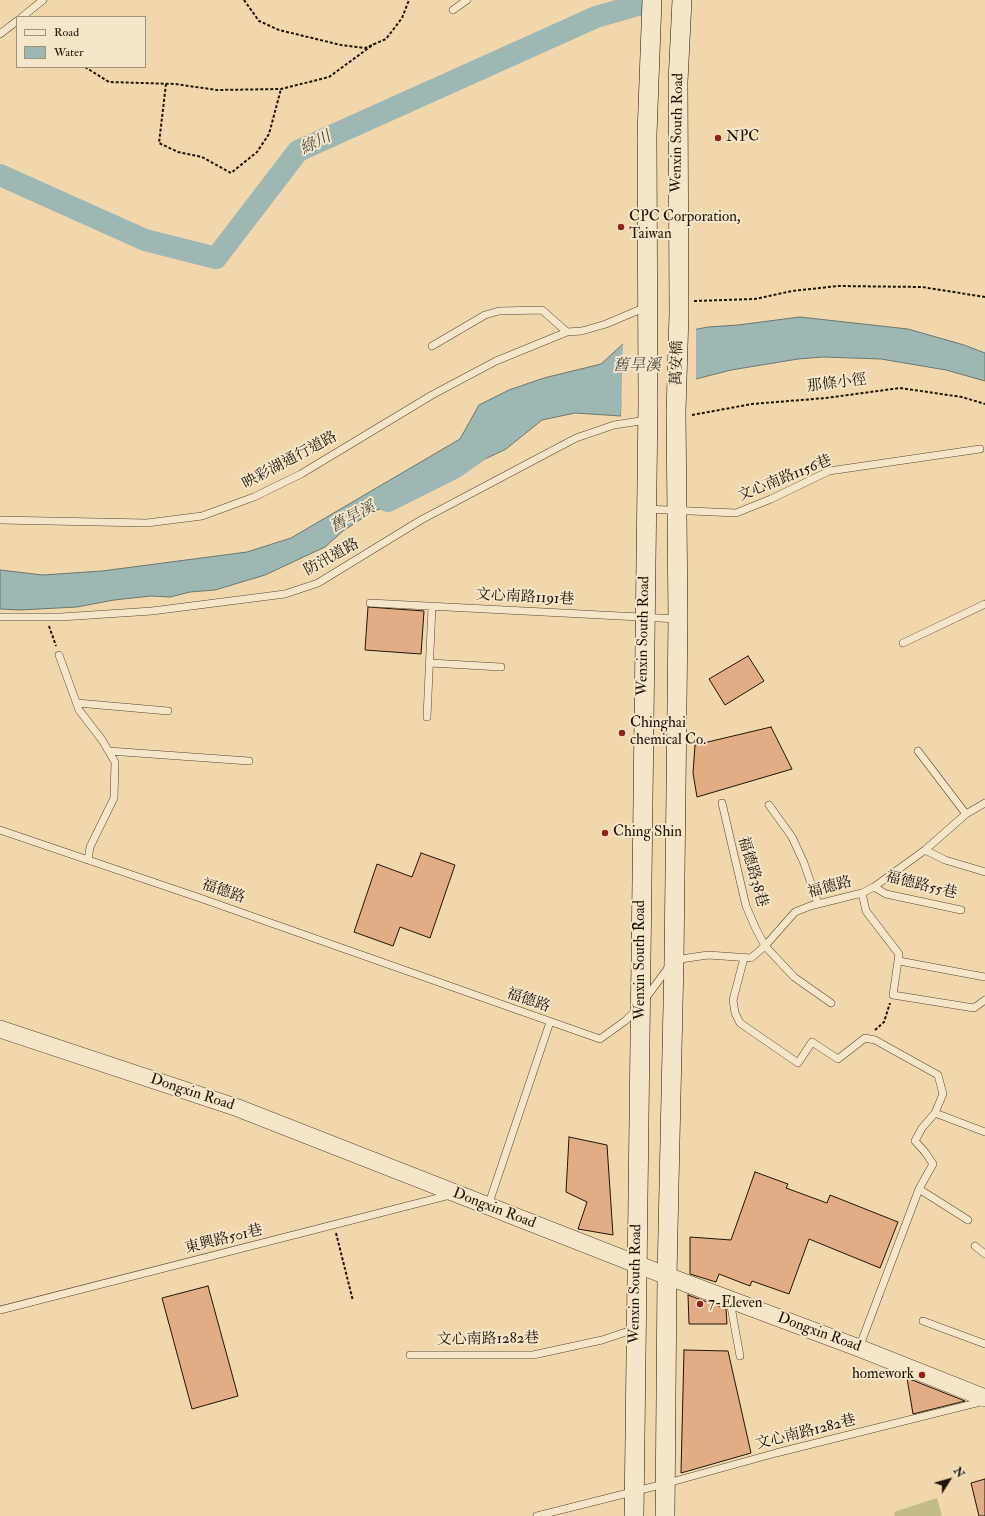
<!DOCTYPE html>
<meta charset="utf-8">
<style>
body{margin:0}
#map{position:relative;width:985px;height:1516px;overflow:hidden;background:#f0d7ac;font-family:"IM FELL Double Pica",serif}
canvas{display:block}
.legend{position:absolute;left:16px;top:16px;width:130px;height:52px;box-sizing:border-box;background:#f5e5c9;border:1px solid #9f927c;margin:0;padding:5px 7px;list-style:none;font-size:12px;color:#1f1508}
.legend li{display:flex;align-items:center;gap:8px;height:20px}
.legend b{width:20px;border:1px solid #9f927c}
.north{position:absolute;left:929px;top:1460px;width:40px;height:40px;-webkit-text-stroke:3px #f5e5c9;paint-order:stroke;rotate:53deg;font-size:11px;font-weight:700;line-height:16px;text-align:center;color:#1f1508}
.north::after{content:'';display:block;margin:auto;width:14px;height:18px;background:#1f1508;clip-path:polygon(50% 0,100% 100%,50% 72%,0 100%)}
</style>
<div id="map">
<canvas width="985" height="1516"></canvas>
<ul class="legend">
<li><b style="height:5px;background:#f5e5c9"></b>Road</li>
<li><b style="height:11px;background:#9db7b3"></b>Water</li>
</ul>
<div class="north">N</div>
</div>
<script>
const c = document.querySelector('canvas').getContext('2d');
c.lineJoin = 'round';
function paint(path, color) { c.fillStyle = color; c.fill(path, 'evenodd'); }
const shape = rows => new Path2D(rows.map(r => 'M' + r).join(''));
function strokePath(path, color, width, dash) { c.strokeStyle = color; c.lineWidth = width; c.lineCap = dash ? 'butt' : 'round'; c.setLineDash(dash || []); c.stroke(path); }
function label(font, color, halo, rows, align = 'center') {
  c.font = font + ' "IM FELL Double Pica","Noto Serif TC",serif'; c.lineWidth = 4; c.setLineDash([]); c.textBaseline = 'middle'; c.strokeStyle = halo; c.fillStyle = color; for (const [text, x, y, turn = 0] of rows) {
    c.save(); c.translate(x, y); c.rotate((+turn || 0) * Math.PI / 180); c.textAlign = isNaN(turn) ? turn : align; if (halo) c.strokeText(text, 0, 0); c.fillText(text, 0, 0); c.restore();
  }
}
paint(shape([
 [937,1498,942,1516,895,1516,894,1512]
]), '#c0bc84');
const water = shape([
 [800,317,908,329,964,345,985,353,985,381,946,370,881,359,823,357,798,359,731,370,622,398,621,416,575,413,542,420,506,449,483,460,431,475,393,504,372,512,343,531,325,547,265,575,215,590,190,592,170,597,151,596,114,600,77,607,19,610,0,609,0,570,43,575,102,571,247,552,291,538,460,439,479,405,509,390,544,378,601,364,624,343,708,327,738,325,800,317]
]);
paint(water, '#9db7b3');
strokePath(water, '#6b766f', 1);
paint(shape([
 [696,327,696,381,624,399,623,416,621,418,623,342]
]), '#f0d7ac');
strokePath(shape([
 [621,0,627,8]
]), '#9db7b3', 13);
strokePath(shape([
 [0,175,145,240,216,258,298,151,596,17,638,5,647,0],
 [388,501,454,468,478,451]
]), '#9db7b3', 22);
const building = shape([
 [368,607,424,611,421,654,365,650,368,607],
 [748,656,764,681,725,705,709,679,748,656],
 [771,727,792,769,697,797,693,773,695,745,771,727],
 [421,853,455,865,430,938,400,927,393,946,354,932,377,864,412,877,421,853],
 [569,1137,607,1145,613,1235,578,1229,587,1202,566,1192,569,1137],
 [755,1172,788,1184,786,1188,827,1203,830,1195,898,1222,880,1268,809,1239,789,1294,752,1281,750,1286,719,1274,716,1282,690,1274,690,1237,731,1240,755,1172],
 [208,1286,238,1396,192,1409,162,1298,208,1286],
 [688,1295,726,1309,727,1324,689,1324,688,1295],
 [684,1350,728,1351,751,1453,681,1473,684,1350],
 [907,1378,965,1401,913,1414,907,1378],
 [985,1479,985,1516,979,1516,971,1483,985,1479]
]);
paint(building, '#e2ad84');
strokePath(building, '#1f1508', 1);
const service = shape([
 [453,10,467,0],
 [22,17,43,0],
 [0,34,17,21],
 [432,346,485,315,499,311,542,310,567,332,582,331,606,324,646,307],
 [646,509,736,513,771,499,829,471,980,449],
 [0,520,147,523,202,516,254,497,301,474,432,395,496,361,567,332],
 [370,603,678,619],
 [0,617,61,617,152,611,285,594,318,583,421,520,576,438,614,425,647,420],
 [903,643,985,604],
 [59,655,79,710,102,740,115,762,114,798,90,847,88,860],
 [430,663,501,667],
 [77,703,168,711],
 [427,717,432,607],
 [109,751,249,761],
 [918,751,966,814],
 [722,803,746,906,756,929,765,946,794,977,831,1003],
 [769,805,792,837,804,863,818,904],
 [0,830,200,898,600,1039,625,1021,638,1008],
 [925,850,945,860,985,872],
 [874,887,886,894,961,910],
 [862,893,866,911,899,954,893,995,974,1008,985,1000],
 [744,958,733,1000,735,1013,740,1023,798,1063,812,1042,838,1059,865,1038,875,1040,938,1075,943,1094,935,1113,922,1128,915,1141,925,1152,933,1164,919,1189,859,1348],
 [899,961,985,977],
 [645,999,674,960,708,955,751,958,765,946,795,912,810,906,862,893,874,887,925,850,966,814,985,803],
 [935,1113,985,1132],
 [919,1189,968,1220],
 [488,1206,550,1022],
 [975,1246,985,1254],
 [730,1301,740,1356],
 [0,1310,450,1195],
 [923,1321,985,1344],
 [410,1355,533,1355,602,1340,635,1329],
 [537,1516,664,1484,776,1453,985,1401]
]);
const tertiary = shape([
 [0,1029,238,1108,667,1276,859,1348,985,1398]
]);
const secondary = shape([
 [634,1516,648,404,647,135,652,0],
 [665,1516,667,1276,674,960,678,619,676,412,679,314,678,82,682,0]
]);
strokePath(service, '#534631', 8);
strokePath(tertiary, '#534631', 18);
strokePath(secondary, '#1f1508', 20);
strokePath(shape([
 [244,0,259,21,279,30,341,45,365,48,386,39,402,18,409,0],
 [16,44,17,44],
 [85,67,109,82,175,84,217,90,281,89,329,77,374,44],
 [166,84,159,143,178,152,202,157,231,173,257,152,269,134,281,89],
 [694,301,755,299,792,291,838,286,922,287,985,297],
 [692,415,752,404,826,398,900,388,962,397,985,404],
 [49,626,56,646],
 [875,1030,884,1022,890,1003],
 [336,1233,353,1301]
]), '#1f1508', 2, [3, 2]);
strokePath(service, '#f5e5c9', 7);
strokePath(tertiary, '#f5e5c9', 17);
strokePath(secondary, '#f5e5c9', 19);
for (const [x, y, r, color] of [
 [718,138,4,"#8f2418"],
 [621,227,4,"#8f2418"],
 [622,733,4,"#8f2418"],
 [605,833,4,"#8f2418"],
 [700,1304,4,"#8f2418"],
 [922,1375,4,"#8f2418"]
]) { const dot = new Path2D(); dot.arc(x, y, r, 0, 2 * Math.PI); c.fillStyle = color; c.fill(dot); strokePath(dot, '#f5e5c9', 1.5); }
label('15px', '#1f1508', '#f5e5c9', [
 ["Wenxin South Road",678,133,-89],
 ["萬安橋",678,363,-89],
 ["那條小徑",837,384,-7],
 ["映彩湖通行道路",290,461,-28],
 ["文心南路1156巷",785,479,-22],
 ["防汛道路",332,558,-29],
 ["文心南路1191巷",525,598,3],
 ["Wenxin South Road",644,636,-89],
 ["福德路38巷",752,872,74],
 ["福德路55巷",921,886,14],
 ["福德路",830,888,-15],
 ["福德路",223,892,19],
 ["Wenxin South Road",641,960,-90],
 ["福德路",528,1001,19],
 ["Dongxin Road",192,1093,18],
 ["Dongxin Road",494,1209,21],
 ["東興路501巷",224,1240,-14],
 ["Wenxin South Road",636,1284,-89],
 ["Dongxin Road",819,1333,20],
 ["文心南路1282巷",488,1340,-1],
 ["文心南路1282巷",806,1433,-14]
]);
label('15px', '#1f1508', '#f5e5c9', [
 ["NPC",726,138],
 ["CPC Corporation,",629,218],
 ["Taiwan",629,235],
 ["Chinghai",630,724],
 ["chemical Co.",630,741],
 ["Ching Shin",613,833],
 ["7-Eleven",708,1304],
 ["homework",914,1375,"right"]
], 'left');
label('italic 16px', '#4b4e44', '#f5e5c9', [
 ["綠川",316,144,-27],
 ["舊旱溪",637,367],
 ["舊旱溪",353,518,-27]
]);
</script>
